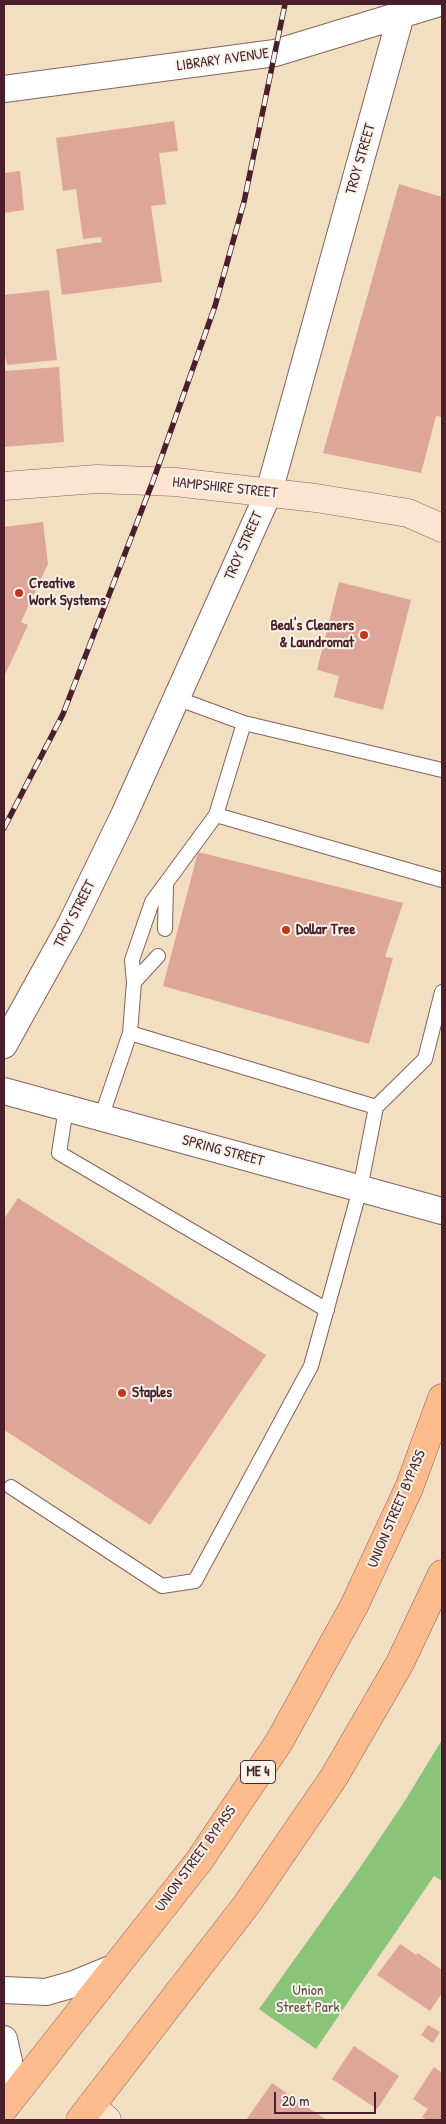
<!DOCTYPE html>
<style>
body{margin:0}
#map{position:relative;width:446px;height:2124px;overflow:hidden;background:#f2dec0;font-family:"Patrick Hand",sans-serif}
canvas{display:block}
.frame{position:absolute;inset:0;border:5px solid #4a1f2b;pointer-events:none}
.scale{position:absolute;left:274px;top:2092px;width:102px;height:22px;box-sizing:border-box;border:2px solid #4a1f2b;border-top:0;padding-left:6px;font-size:15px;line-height:18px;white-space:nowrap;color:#4a1f2b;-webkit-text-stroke:4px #f7f3e8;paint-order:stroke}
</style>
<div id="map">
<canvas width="446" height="2124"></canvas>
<div class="frame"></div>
<div class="scale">20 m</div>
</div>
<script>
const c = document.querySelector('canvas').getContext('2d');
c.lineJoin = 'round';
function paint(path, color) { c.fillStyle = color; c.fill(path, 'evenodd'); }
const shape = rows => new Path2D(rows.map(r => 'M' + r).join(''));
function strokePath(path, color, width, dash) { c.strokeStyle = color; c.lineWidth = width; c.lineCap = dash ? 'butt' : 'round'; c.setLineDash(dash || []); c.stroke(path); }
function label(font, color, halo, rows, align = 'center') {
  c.font = font + ' "Patrick Hand",sans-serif'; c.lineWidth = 4; c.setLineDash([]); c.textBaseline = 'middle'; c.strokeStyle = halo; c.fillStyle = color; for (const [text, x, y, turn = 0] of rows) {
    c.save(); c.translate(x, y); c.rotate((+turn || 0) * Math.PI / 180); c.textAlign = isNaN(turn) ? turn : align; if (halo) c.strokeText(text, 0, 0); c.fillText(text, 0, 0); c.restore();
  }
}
paint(shape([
 [442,1740,442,1881,434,1876,316,2049,259,2009,359,1869,401,1807]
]), '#8ac478');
paint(shape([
 [174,121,178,151,159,153,166,204,151,206,162,282,62,295,56,249,102,242,101,237,83,239,76,189,63,191,56,138],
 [20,171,24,210,4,213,4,173],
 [399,184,442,197,442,417,436,416,421,473,323,453],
 [49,290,57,360,7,365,4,352,4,295],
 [59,367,64,442,4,447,4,371],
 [43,522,48,564,21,622,28,625,4,677,4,527],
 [339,582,411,600,383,710,334,697,339,676,317,670],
 [198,852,403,903,385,957,393,958,369,1044,163,986],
 [18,1198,266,1355,150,1525,4,1430,4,1219],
 [400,1944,416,1955,418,1953,442,1970,442,1993,430,2011,377,1975],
 [428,2025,440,2032,433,2043,421,2035],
 [354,2046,399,2076,377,2109,332,2079],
 [434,2067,442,2073,442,2120,427,2120,422,2117,428,2109,413,2099],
 [272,2083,310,2109,327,2120,246,2120]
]), '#dda699');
const lane = shape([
 [176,698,244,723,442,770],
 [244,723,216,815,442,880],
 [165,929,166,884],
 [134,982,158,956],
 [130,1033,134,982,132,960,152,902,216,815],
 [66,1108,59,1153,327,1310],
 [101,1118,130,1033,376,1107],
 [11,1487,162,1586,195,1581,311,1366,360,1189,376,1107,425,1059,442,992]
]);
const street = shape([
 [4,89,275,53,436,4],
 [4,1045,70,926,124,815,269,492,401,15],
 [4,1091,442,1211],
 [4,1990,46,1992,74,1984,113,1968],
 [4,2039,9,2061,6,2106]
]);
const secondary = shape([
 [4,486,97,479,175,482,316,498,408,513,442,528],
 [91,2106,107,2120]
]);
const highway = shape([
 [4,2108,199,1861,279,1742,354,1606,409,1488,442,1398],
 [80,2120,247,1904,334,1777,400,1663,442,1574]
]);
strokePath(lane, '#85625f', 16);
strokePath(street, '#85625f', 28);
strokePath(secondary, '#85625f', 29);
strokePath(highway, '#85625f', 29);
strokePath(lane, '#fff', 14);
strokePath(street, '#fff', 26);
strokePath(secondary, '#fde4d1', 28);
strokePath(highway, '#fbbb8d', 28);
const rail = shape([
 [4,828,63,714,153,481,215,306,244,202,285,4]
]);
strokePath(rail, '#4a1f2b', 5.5);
strokePath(rail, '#f7f3e8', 4, [11]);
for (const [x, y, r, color] of [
 [19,593,5,"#c8321e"],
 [364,635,5,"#c8321e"],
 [286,930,5,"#c8321e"],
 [122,1393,5,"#c8321e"]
]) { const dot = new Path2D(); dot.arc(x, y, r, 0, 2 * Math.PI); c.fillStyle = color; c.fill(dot); strokePath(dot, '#f7f3e8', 2); }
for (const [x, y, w] of [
 [258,1772,35]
]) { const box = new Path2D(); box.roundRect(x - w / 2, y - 11.5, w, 23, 4); c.fillStyle = '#f7f3e8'; c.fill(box); strokePath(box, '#4a1f2b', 1); }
label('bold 14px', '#4a1f2b', null, [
 ["ME 4",258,1772]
]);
label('15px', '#4a1f2b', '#f7f3e8', [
 ["LIBRARY AVENUE",223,60,-8],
 ["TROY STREET",361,159,-74],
 ["HAMPSHIRE STREET",225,488,6],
 ["TROY STREET",244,546,-66],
 ["TROY STREET",75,914,-63],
 ["SPRING STREET",223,1151,15],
 ["UNION STREET BYPASS",397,1509,-67],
 ["UNION STREET BYPASS",196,1859,-54]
]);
label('bold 15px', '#4a1f2b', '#f7f3e8', [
 ["Creative",29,584],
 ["Work Systems",29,601],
 ["Beal's Cleaners",354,626,"right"],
 ["& Laundromat",354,643,"right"],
 ["Dollar Tree",296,930],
 ["Staples",132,1393]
], 'left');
label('15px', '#5d5142', '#f7f3e8', [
 ["Union",308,1991],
 ["Street Park",308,2008]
]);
</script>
